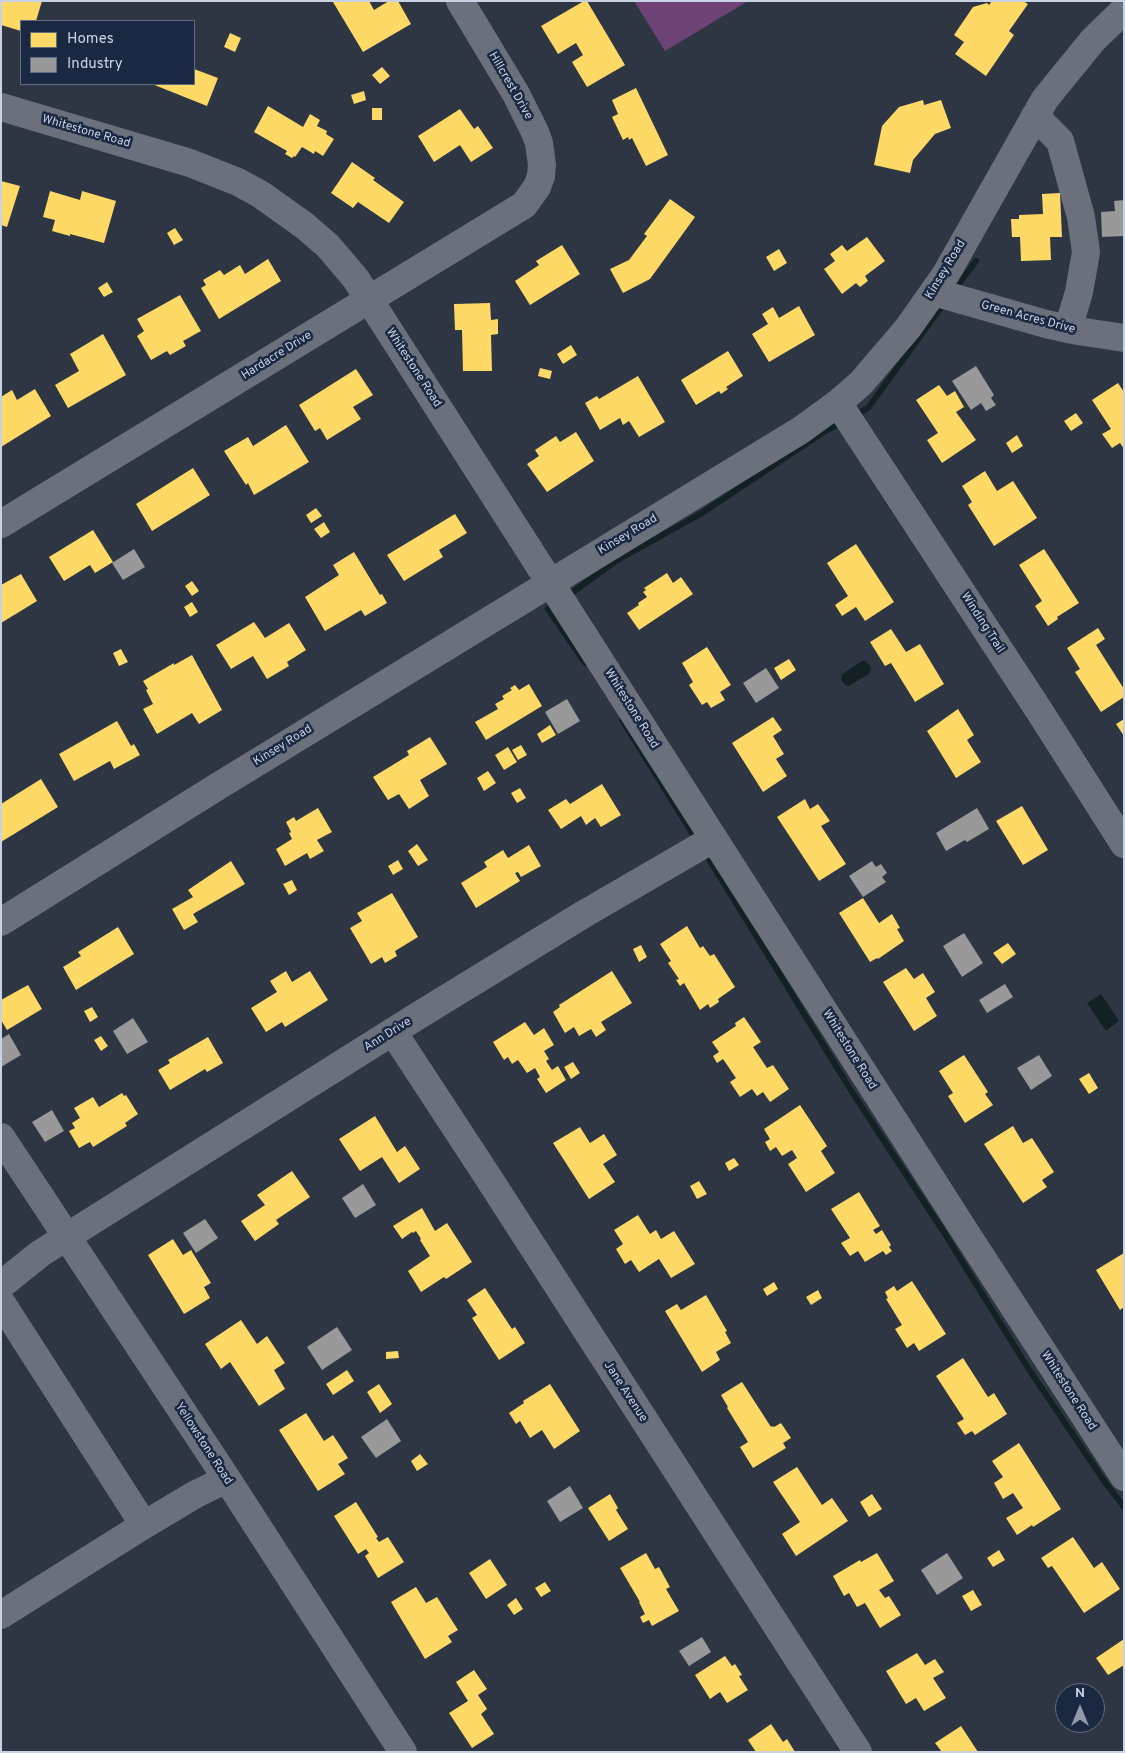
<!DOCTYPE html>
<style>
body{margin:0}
#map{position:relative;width:1125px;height:1753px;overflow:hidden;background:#2e3644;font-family:Overpass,sans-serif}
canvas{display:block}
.frame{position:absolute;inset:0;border:2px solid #c8d2e3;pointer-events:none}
.legend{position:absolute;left:20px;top:20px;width:175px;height:65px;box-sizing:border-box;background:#1b2842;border:1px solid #606c82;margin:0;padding:6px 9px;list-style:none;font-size:15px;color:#c8d2e3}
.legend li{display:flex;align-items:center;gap:10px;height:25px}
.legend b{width:25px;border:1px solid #606c82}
.north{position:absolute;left:1055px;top:1683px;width:50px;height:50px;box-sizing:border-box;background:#1b2842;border:1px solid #606c82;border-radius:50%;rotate:0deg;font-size:14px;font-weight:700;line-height:20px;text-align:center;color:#c8d2e3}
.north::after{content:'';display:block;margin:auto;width:18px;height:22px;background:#929bab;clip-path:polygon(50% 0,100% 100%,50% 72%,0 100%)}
</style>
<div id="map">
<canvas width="1125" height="1753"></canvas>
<div class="frame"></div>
<ul class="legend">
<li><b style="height:14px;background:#ffd966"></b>Homes</li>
<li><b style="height:14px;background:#999"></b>Industry</li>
</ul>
<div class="north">N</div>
</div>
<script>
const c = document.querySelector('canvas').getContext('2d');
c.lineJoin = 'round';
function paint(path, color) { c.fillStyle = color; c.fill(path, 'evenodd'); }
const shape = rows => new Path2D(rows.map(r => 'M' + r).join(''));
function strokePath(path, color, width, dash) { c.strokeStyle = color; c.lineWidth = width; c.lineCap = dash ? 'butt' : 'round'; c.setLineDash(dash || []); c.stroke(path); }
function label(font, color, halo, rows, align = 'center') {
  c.font = font + ' Overpass,sans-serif'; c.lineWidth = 5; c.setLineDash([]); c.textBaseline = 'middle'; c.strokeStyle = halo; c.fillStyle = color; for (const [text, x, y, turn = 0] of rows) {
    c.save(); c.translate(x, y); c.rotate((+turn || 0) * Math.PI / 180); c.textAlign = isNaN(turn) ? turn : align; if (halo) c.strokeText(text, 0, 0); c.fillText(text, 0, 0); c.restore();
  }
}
paint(shape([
 [634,1,748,1,665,51]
]), '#6d4375');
paint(shape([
 [862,661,866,661,871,667,870,673,849,686,845,685,841,680,842,674],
 [1101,994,1119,1021,1106,1031,1087,1003]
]), '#122124');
paint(shape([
 [1,1,42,1,36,21,21,21,21,31,1,25],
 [335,1,369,1,374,10,389,1,398,1,411,24,363,52,333,2],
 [584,1,587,1,625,65,587,87,572,62,583,55,576,43,558,54,541,26],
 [992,1,1023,1,1028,4,1009,31,1014,35,986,76,955,54,964,42,954,35,973,7,987,3,989,5],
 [230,33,241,38,235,52,224,47],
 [382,67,390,76,380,84,372,75],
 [194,69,218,78,207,106,152,84,194,84],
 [636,88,668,155,646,166,632,138,629,140,628,137,623,140,612,117,618,114,612,100],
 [364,91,366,100,354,104,351,95],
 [923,100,924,105,941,100,951,128,935,134,913,160,910,173,874,165,882,126,899,107],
 [268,106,303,127,310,114,320,120,317,126,327,131,326,134,334,139,323,156,315,151,314,154,302,147,295,157,294,156,292,158,285,154,287,151,254,132],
 [372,108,382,108,382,120,372,120],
 [460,109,474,129,478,126,493,148,471,162,460,145,434,162,418,136],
 [352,162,375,178,373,180,404,202,389,223,358,202,353,208,331,193],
 [1,181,20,186,7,227,1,225],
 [50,191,80,200,82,191,116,201,104,243,70,234,70,236,52,231,55,220,43,217],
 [1060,193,1062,237,1050,237,1051,260,1021,261,1020,237,1012,237,1011,219,1019,219,1019,215,1043,214,1042,194],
 [670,199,695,217,650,279,623,293,610,269,629,260,647,236,644,234],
 [175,228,183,240,174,245,167,233],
 [867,237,885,261,865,276,868,281,860,287,856,283,842,294,824,269,835,261,830,254,842,245,847,251],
 [562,245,580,274,530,305,515,281,539,265,536,261],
 [779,249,787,263,774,271,766,257],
 [268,259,281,281,219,319,201,288,206,285,203,280,220,270,224,275,240,265,245,274],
 [107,282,113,292,104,297,98,288],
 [180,295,201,331,183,341,186,346,170,355,167,351,151,360,137,336,144,331,137,319],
 [490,303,491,320,498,319,498,334,491,335,492,371,463,371,462,330,455,330,454,304],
 [799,306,815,335,769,362,752,334,768,324,762,314,773,307,779,318],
 [103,334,126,375,68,408,55,385,79,371,70,354],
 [571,345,577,355,563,364,557,354],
 [728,351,743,376,726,387,728,389,721,394,719,391,696,405,681,380],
 [540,368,552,371,550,379,538,376],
 [356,369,373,395,353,407,361,419,327,440,320,428,315,431,299,405],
 [638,376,665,422,639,437,629,421,623,425,620,418,600,430,585,403,597,396,599,399],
 [1118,383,1124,392,1124,449,1120,443,1112,448,1102,434,1111,429,1092,400],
 [939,385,947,396,955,391,964,407,956,412,976,440,942,463,927,440,938,433,916,400],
 [35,389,51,416,1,447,1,397,12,390,17,400],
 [1076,413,1083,423,1071,431,1064,421],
 [286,425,309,462,254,495,248,483,246,485,224,451,248,437,253,446],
 [576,432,594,461,547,492,527,464,539,456,535,450,556,436,560,442],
 [1017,435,1023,446,1012,453,1006,443],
 [193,468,210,495,152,531,136,504],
 [985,471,997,491,1013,481,1037,518,994,546,968,505,972,502,962,486],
 [316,508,322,516,311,523,306,515],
 [455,514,467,533,439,550,443,557,404,581,387,555],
 [324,522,330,532,321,538,314,529],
 [93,530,113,562,95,573,90,565,64,581,49,557],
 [856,544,894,602,865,621,856,607,842,616,835,605,848,596,827,563],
 [1044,549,1079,603,1057,617,1058,619,1048,626,1035,606,1042,601,1019,565],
 [354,552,380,595,382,594,387,603,365,616,361,610,325,631,305,597,339,575,333,565],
 [667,573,673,583,681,577,693,594,639,630,627,613,639,605,638,603,647,597,643,592,646,590,644,588],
 [21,574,37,601,1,623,1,585],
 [192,581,199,591,192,596,185,586],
 [192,602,198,612,190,617,184,607],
 [254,622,265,638,289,623,306,650,287,662,289,666,267,679,253,656,231,669,216,645],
 [1098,628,1105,639,1096,645,1124,689,1124,697,1101,712,1075,672,1080,669,1067,648],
 [891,629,906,652,920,644,944,684,915,702,891,663,885,666,870,642],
 [707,647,731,685,720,692,725,700,711,708,707,702,702,705,689,685,693,682,682,663],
 [121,649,128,662,119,666,113,653],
 [192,655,222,710,199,724,192,713,157,734,143,709,153,704,146,690,148,689,143,681,174,663,174,665],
 [789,659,796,670,781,680,774,668],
 [529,684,542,706,486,740,475,722,498,709,495,704,504,699,502,696,512,690,510,688,515,685,519,690],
 [958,709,974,735,967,740,981,762,956,778,927,731],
 [773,717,782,730,773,736,784,754,776,759,787,776,763,792,732,743],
 [1124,719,1124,736,1116,724],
 [117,721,131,746,134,744,140,755,114,769,110,761,74,781,59,754],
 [550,725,556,735,542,743,537,734],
 [430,737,447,764,420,780,429,796,409,809,399,794,388,800,373,777,409,755,407,751],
 [521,745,527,755,518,760,512,750],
 [508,747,517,762,504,770,495,755],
 [488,771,496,783,484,791,477,778],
 [41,779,58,807,1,842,1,804],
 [602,784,621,815,601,827,595,818,586,825,581,816,561,829,548,810,566,799,570,804],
 [520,788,526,798,517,803,511,793],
 [805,799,810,809,818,804,830,821,821,826,846,864,819,881,777,817],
 [1022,806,1048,850,1023,865,996,821],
 [318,808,332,832,317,840,324,851,310,859,307,853,285,866,276,849,292,839,289,833,291,832,286,822,294,817,296,821],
 [417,844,428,860,418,866,408,851],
 [529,845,541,866,521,877,518,872,515,873,520,881,476,908,461,883,487,867,484,862,503,850,508,858],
 [398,860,403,869,393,875,388,866],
 [231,861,245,884,193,914,198,922,184,930,172,909,193,897,188,890],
 [292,880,297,890,289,895,283,884],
 [392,893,418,937,395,951,397,956,385,963,382,957,371,964,350,928,362,921,357,913],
 [863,898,879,923,892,914,900,928,897,929,904,941,878,959,877,958,870,962,839,913],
 [687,926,700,948,703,946,710,956,714,954,735,987,718,999,719,1002,710,1008,708,1004,700,1010,684,983,680,986,676,980,679,979,668,963,671,961,660,944],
 [118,927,134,954,76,990,63,967,81,956,78,952],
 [1008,943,1016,954,1002,964,993,953],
 [641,945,647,957,639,962,633,949],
 [906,968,914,979,923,973,935,992,926,998,937,1016,914,1031,883,982],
 [286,971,292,982,310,971,328,1000,285,1027,282,1022,266,1032,251,1008,277,992,270,981],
 [612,971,632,1003,601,1022,606,1030,596,1037,591,1029,579,1036,574,1027,565,1033,553,1012,560,1007,559,1005],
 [28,985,42,1009,7,1030,1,1020,1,1000],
 [92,1007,98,1017,90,1022,84,1011],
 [744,1017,761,1042,753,1047,767,1068,773,1065,789,1089,770,1102,763,1092,757,1096,752,1089,740,1097,730,1082,736,1078,723,1059,717,1063,713,1056,719,1052,712,1042,736,1026,735,1023],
 [525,1022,534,1035,544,1028,554,1045,544,1051,549,1059,546,1061,552,1070,558,1066,566,1080,546,1093,537,1079,540,1077,535,1068,527,1073,518,1060,512,1064,508,1057,504,1060,493,1042],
 [101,1036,108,1046,101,1051,94,1040],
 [208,1037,223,1063,207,1072,205,1069,170,1090,158,1070,170,1063,168,1060],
 [964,1055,988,1092,985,1094,993,1105,965,1123,948,1096,953,1093,939,1071],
 [573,1062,580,1073,571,1079,564,1067],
 [1089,1073,1098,1088,1089,1094,1079,1079],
 [122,1093,124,1096,126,1095,138,1114,125,1123,127,1126,93,1147,90,1142,79,1148,69,1131,75,1128,72,1123,80,1118,74,1108,93,1097,99,1107],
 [800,1105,827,1146,821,1151,835,1173,806,1192,788,1164,797,1158,792,1150,782,1156,776,1147,770,1151,765,1142,770,1139,764,1129],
 [375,1116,397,1152,405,1146,420,1169,399,1183,382,1157,360,1171,339,1139],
 [1013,1126,1023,1143,1032,1138,1054,1172,1042,1180,1047,1187,1023,1203,984,1144],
 [580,1127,590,1143,604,1134,617,1155,603,1164,615,1182,589,1199,553,1143],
 [734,1158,739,1165,729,1171,725,1163],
 [292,1171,310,1197,276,1220,279,1224,255,1241,241,1221,265,1205,257,1195],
 [699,1181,707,1194,697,1199,690,1186],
 [859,1192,880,1226,873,1230,876,1234,882,1230,891,1245,889,1247,892,1251,886,1255,883,1251,865,1262,858,1251,850,1256,841,1243,850,1238,831,1209],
 [422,1208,435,1231,447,1223,472,1262,446,1279,444,1277,421,1292,408,1271,430,1256,420,1240,421,1239,416,1231,413,1233,412,1232,402,1239,393,1226],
 [638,1215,650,1234,656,1230,661,1239,674,1231,695,1264,671,1278,659,1259,639,1272,631,1260,625,1264,616,1249,623,1244,614,1230],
 [173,1239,183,1255,191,1250,211,1283,204,1287,210,1298,184,1314,148,1255],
 [1124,1253,1124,1307,1120,1310,1096,1270],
 [912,1281,946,1334,919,1351,914,1343,907,1348,895,1329,902,1325,886,1299,888,1298,885,1292,894,1286,897,1291],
 [774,1282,778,1289,767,1296,763,1289],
 [485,1288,512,1329,515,1327,525,1343,499,1360,472,1318,477,1315,467,1300],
 [818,1290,822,1298,811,1305,806,1297],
 [706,1295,727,1331,725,1332,731,1343,716,1352,720,1360,702,1372,665,1311,677,1304,681,1310],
 [241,1320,257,1344,267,1336,285,1363,274,1370,285,1389,259,1406,230,1362,221,1369,205,1344],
 [398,1351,399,1358,386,1359,386,1352],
 [963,1358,988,1397,994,1393,1007,1414,975,1435,972,1431,965,1435,957,1423,964,1419,936,1376],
 [347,1370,354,1381,333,1395,326,1384],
 [742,1382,771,1427,772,1426,774,1427,781,1423,791,1438,783,1443,786,1448,753,1468,740,1447,748,1442,727,1408,728,1407,721,1395],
 [379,1384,392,1404,380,1413,367,1392],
 [550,1384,580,1431,554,1449,542,1430,530,1438,520,1421,516,1424,509,1413,524,1403,523,1401],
 [306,1413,324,1441,333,1435,348,1458,338,1464,345,1474,318,1491,279,1430],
 [1019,1443,1061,1509,1033,1527,1032,1525,1017,1535,1006,1518,1023,1508,1013,1493,1003,1499,994,1483,1003,1477,992,1461],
 [420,1454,428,1464,417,1471,411,1461],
 [797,1467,822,1505,832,1498,848,1521,796,1556,782,1534,800,1522,773,1482],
 [610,1494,618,1508,616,1510,628,1529,609,1541,588,1508],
 [872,1494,882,1509,869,1517,860,1502],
 [356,1502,378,1537,376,1538,379,1542,388,1537,404,1562,378,1578,365,1556,369,1553,366,1549,358,1554,334,1516],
 [1073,1537,1094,1568,1102,1562,1120,1589,1084,1613,1052,1566,1048,1568,1041,1558],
 [999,1550,1005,1560,993,1567,987,1558],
 [646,1553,655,1569,659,1567,670,1587,666,1589,679,1611,652,1626,649,1620,643,1623,640,1617,645,1614,639,1602,640,1602,620,1568],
 [877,1553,894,1581,879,1590,885,1598,889,1596,901,1615,880,1628,865,1603,857,1607,849,1593,844,1596,833,1576,860,1560,861,1562],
 [490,1559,507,1585,486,1599,469,1573],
 [545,1582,551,1591,541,1597,535,1588],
 [416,1587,426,1603,437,1597,458,1630,448,1636,452,1642,425,1659,391,1602],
 [973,1590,982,1605,971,1611,962,1596],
 [516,1598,523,1609,514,1615,507,1605],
 [1124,1639,1124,1665,1108,1675,1096,1658],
 [917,1653,925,1665,935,1659,944,1672,933,1678,946,1698,924,1711,916,1698,906,1704,886,1671],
 [725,1656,732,1666,735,1664,742,1675,739,1676,748,1690,727,1703,720,1692,710,1699,695,1675],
 [474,1670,487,1689,478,1695,487,1709,481,1714,494,1734,472,1748,449,1713,468,1701,456,1682],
 [771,1724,783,1742,787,1739,795,1752,756,1752,748,1740],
 [961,1726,978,1752,942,1752,935,1743]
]), '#ffd966');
paint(shape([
 [1124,200,1124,236,1102,237,1101,212,1115,211,1114,201],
 [976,366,994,395,991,398,996,405,986,411,981,403,971,410,952,381],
 [134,549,145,567,123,580,112,563],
 [766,668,779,688,756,703,743,683],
 [567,699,580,721,558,734,545,712],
 [977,808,989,829,967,842,965,840,946,851,936,833],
 [872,861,876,867,881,864,887,873,882,877,886,882,863,897,849,876],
 [964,933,983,963,962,977,943,946],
 [1005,984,1013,997,987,1013,979,1000],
 [133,1018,148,1042,127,1054,113,1031],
 [9,1034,21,1055,1,1067,1,1039],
 [1039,1055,1052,1076,1031,1090,1017,1068],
 [52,1110,64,1131,45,1142,32,1122],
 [363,1184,376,1205,355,1218,342,1198],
 [205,1219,218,1238,196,1253,183,1233],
 [337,1327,352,1350,322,1370,307,1347],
 [387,1419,401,1441,376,1458,361,1437],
 [570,1486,583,1508,560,1522,547,1501],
 [947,1553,963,1578,937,1595,921,1570],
 [702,1637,711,1652,689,1666,679,1651]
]), '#999');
strokePath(shape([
 [954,290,976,261],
 [854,416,868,408,945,302],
 [566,597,616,561,702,513,827,430,843,422],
 [555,604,548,609,585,663],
 [622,720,697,841],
 [704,851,852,1092,943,1231,1028,1368,1104,1481,1124,1507]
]), '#122124', 6);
strokePath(shape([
 [1,107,190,163,238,182,260,194,305,226,328,246,356,279,964,1230,1124,1477],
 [1035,116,1060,141,1081,217,1086,252,1079,292,1068,329],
 [934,292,1046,324,1078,331,1124,338],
 [838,403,1040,712,1124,844],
 [1,524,524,205,537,187,541,176,542,165,539,143,535,132,516,94,460,1],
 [1,922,220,785,801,430,838,403,861,383,908,328,946,274,1045,99,1093,40,1124,10],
 [393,1032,486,1174,858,1752],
 [1,1137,227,1479,403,1752],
 [1,1285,41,1253,416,1017,584,914,713,839],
 [1,1302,144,1525],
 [1,1615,144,1525,196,1494,227,1479]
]), '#6b717c', 28);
label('12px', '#c8d2e3', '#1b2842', [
 ["Hillcrest Drive",510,86,60],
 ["Whitestone Road",86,132,16],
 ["Kinsey Road",946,270,-59],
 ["Green Acres Drive",1028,318,15],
 ["Hardacre Drive",277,356,-32],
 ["Whitestone Road",413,368,57],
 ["Kinsey Road",628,535,-31],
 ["Winding Trail",982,623,57],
 ["Whitestone Road",631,709,58],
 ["Kinsey Road",283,746,-32],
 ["Ann Drive",388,1035,-32],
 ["Whitestone Road",849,1050,58],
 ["Whitestone Road",1068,1391,57],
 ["Jane Avenue",625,1392,57],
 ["Yellowstone Road",203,1444,57]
]);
</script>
